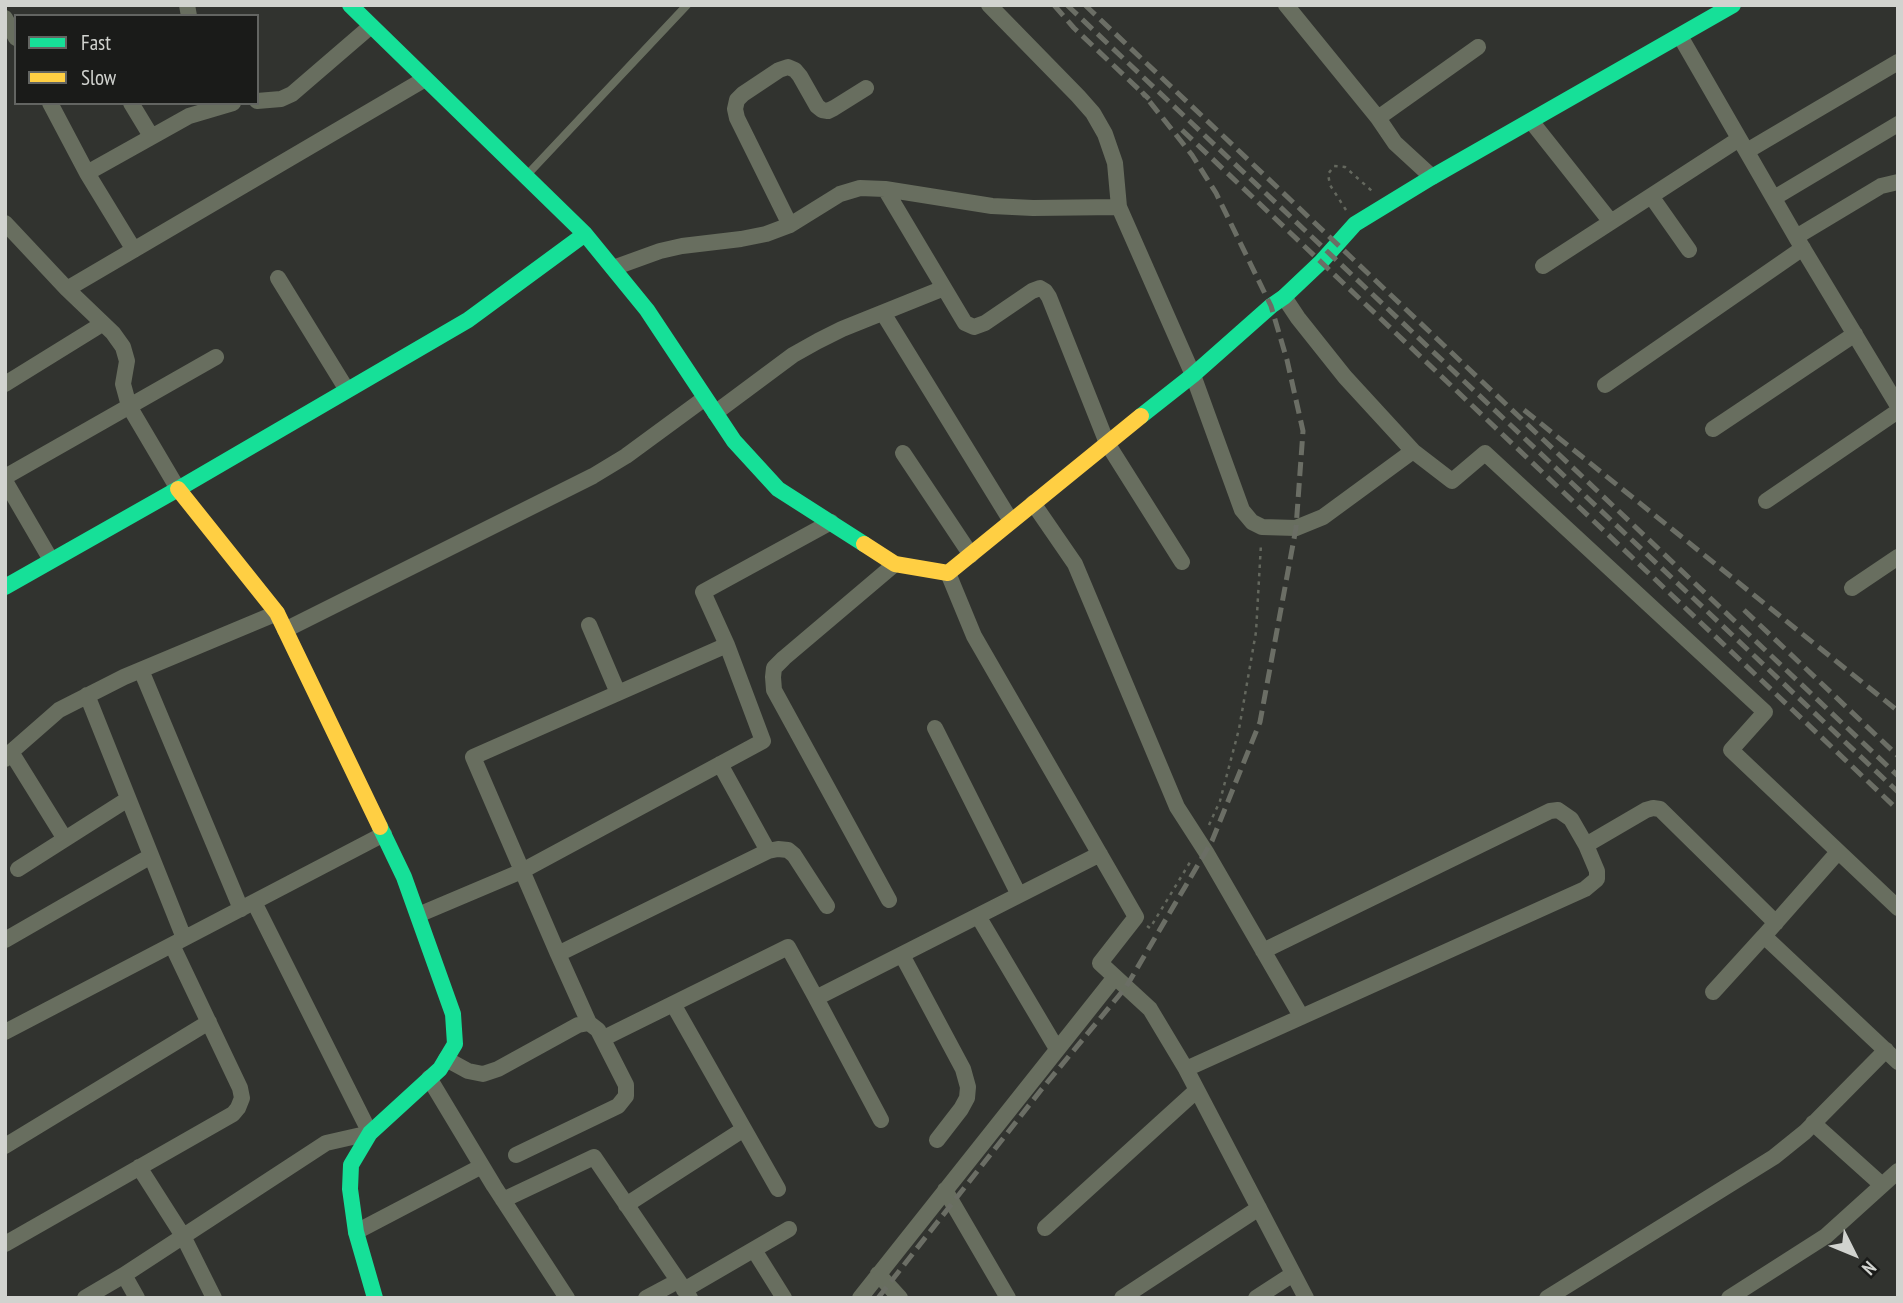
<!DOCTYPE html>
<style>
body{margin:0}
#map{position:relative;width:1903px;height:1303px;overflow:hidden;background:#31332f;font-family:"PT Sans Narrow",sans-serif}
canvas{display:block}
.frame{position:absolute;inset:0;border:7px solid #d1d3cf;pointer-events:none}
.legend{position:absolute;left:14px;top:14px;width:245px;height:91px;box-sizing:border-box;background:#1a1b19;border:2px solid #636562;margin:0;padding:9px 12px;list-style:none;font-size:21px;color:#d1d3cf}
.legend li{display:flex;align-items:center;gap:14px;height:35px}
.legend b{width:35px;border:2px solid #636562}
.north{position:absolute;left:1819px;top:1219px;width:70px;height:70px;-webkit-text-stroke:5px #1a1b19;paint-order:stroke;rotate:133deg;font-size:19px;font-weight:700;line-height:28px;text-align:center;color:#d1d3cf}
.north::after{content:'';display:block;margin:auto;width:24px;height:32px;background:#d1d3cf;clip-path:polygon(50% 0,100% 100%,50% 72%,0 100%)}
</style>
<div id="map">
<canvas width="1903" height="1303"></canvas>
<div class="frame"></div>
<ul class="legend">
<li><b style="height:9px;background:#16e098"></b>Fast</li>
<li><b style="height:9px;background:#ffcf43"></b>Slow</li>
</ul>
<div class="north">N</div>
</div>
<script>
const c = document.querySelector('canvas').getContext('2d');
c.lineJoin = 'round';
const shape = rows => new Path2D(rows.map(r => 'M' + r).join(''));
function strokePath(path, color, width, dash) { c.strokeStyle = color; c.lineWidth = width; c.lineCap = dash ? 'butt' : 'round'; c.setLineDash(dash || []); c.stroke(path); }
strokePath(shape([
 [1346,210,1330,185,1328,174,1334,166,1345,167,1372,191],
 [1209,825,1220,801,1239,729,1256,632,1261,544],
 [1147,926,1150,928,1192,859]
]), '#64685e', 2.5, [3.5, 5]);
strokePath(shape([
 [526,176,687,5]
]), '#686e5f', 8);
strokePath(shape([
 [187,5,189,16],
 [989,5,1078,96,1093,113,1105,134,1115,163,1119,207,1193,375,1242,510,1252,522,1262,527,1296,528,1323,517,1413,451,1452,481,1485,453,1765,712,1731,750,1898,908],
 [1286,5,1378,118,1395,143,1432,177],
 [5,18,16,38],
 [1680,36,1796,237],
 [257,101,281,99,292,94,371,26],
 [50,103,87,173,134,250],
 [131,103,151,136],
 [1378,118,1478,47],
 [1531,121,1611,222],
 [1747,151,1898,62],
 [87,173,189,116,233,103],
 [1898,182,1881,186,1796,237,1898,406],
 [885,189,965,323,974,327,985,323,1032,291,1040,288,1045,291,1049,297,1107,443,1182,562],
 [1651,196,1689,250],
 [1774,198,1898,124],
 [5,223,67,289,113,333,123,347,127,361,123,384,129,406,178,489],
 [790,225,737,118,735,109,737,100,743,94,779,70,788,67,795,70,800,76,817,106,822,110,828,111,834,108,866,88],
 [1543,266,1739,139],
 [613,268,660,251,682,246,741,239,766,234,790,225,840,194,860,188,885,189,992,206,1033,208,1119,207],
 [278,278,347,390],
 [67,289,425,79],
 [1284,297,1298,318,1345,377,1413,451],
 [883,313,1011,521],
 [5,384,102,324],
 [1605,385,1803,248],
 [715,413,793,355,818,341,842,329,944,288],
 [1713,429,1855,334],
 [903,453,971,555],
 [5,477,216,357],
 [5,481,51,560],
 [1766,501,1898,411],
 [1033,503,1075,564,1177,807,1206,852,1301,1016],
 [948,573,974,636,1136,917,1100,963,1150,1009,1186,1069,1306,1298],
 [1852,588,1898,557],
 [589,625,618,693],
 [285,630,593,476,626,456,705,398],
 [141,670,241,909],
 [87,695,184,938],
 [935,728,1019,895],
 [11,752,65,839],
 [5,759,11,752,59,710,124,677,277,613],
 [720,764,768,851,558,954,473,757,727,645,703,592,831,522],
 [768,851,778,849,788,850,794,855,827,906],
 [1838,852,1764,936,1898,1062],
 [18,869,128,799],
 [889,900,774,690,773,677,774,668,784,658,895,564],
 [418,915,522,871,763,741,727,645],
 [978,916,1057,1049],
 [5,940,151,856],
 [1263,951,1550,811,1558,810,1571,819,1586,845,1646,810,1653,808,1660,809,1776,923],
 [558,954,589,1023],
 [902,955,963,1069,968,1087,967,1098,961,1109,937,1140],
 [1713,992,1764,936],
 [816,998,881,1120],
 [673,1004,778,1189],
 [5,1032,384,834],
 [604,1038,788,947,816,998,1100,854],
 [446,1059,468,1071,483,1074,498,1069,578,1025,589,1023,598,1030,626,1085,626,1096,618,1106,516,1155],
 [1186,1069,1585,889,1597,879,1597,871,1586,845],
 [429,1078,494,1186,567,1298],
 [1813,1123,1882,1185],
 [5,1146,209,1022],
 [139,1167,183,1236,214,1298],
 [945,1190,1008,1298],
 [503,1200,594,1157,690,1298],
 [626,1205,744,1129],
 [1045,1228,1197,1090],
 [356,1232,482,1166],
 [5,1244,233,1114,238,1108,242,1098,240,1088,172,945],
 [754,1250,784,1298],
 [878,1274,900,1298],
 [124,1275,326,1143,370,1133,254,902],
 [684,1290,789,1229],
 [85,1298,124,1275,137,1298],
 [646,1298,678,1281],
 [860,1298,1115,977],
 [1122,1298,1259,1208],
 [1256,1298,1293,1274],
 [1547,1298,1774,1157,1805,1132,1886,1050],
 [1729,1298,1826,1236,1898,1171]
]), '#686e5f', 16);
strokePath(shape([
 [350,5,585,234,647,310,734,441,778,489,864,544],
 [1141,416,1193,375,1271,306,1284,297,1321,262,1355,224,1432,177,1733,5],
 [5,587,178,489,468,320,585,234],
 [375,1298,356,1232,350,1189,351,1165,370,1133,440,1069,455,1044,453,1014,404,877,380,827]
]), '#16e098', 16);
strokePath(shape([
 [178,489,277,613,380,827],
 [864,544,895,564,948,573,1141,416]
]), '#ffcf43', 16);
strokePath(shape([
 [1054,5,1074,28,1149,99],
 [1067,5,1898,792],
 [1085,5,1898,776],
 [1182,130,1898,810],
 [1524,410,1898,711],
 [1744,610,1898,756],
 [878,1298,1041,1090,1126,987,1212,841,1260,722,1296,528,1303,431,1287,360,1271,306,1216,193,1192,155,1142,92]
]), '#6b6e65', 5, [14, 7]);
</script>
